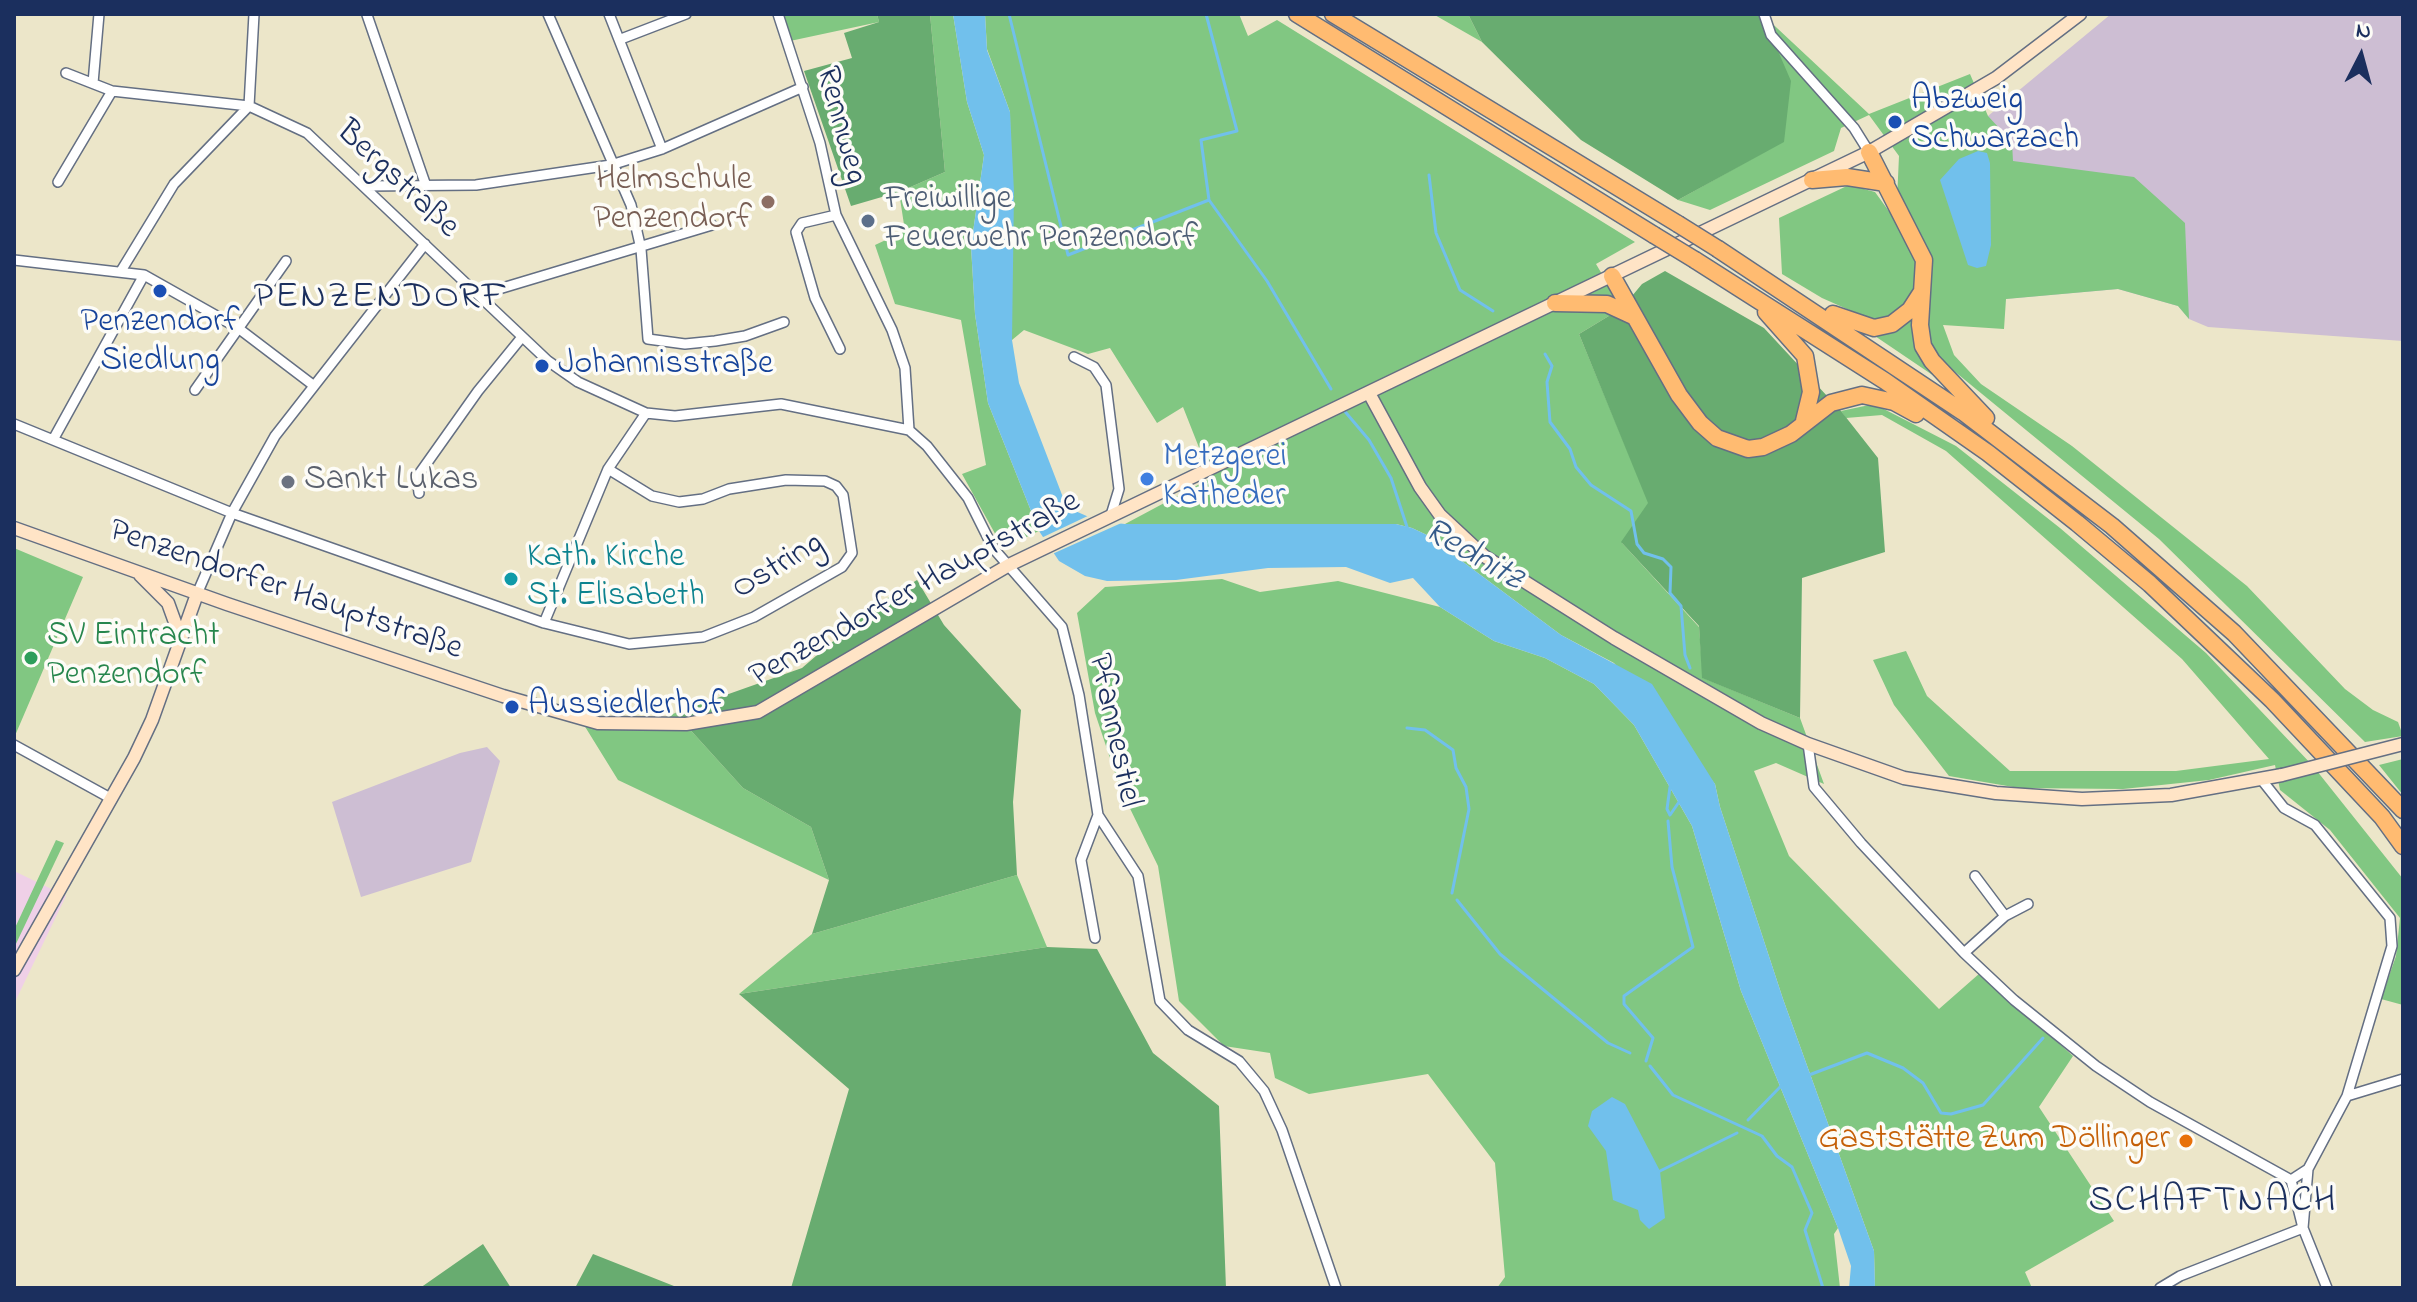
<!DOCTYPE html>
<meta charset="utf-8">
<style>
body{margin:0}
#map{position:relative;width:2417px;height:1302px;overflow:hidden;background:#ece6c9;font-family:"Indie Flower",sans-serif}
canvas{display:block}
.frame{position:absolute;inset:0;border:16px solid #1b2f5e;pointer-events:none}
.north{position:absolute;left:2321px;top:16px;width:80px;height:80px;-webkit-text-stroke:6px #fdfcf7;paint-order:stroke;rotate:6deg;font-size:22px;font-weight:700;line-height:32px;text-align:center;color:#1b2f5e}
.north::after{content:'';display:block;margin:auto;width:28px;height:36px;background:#1b2f5e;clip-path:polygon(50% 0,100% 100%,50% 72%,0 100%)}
</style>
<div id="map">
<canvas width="2417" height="1302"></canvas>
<div class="frame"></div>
<div class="north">N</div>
</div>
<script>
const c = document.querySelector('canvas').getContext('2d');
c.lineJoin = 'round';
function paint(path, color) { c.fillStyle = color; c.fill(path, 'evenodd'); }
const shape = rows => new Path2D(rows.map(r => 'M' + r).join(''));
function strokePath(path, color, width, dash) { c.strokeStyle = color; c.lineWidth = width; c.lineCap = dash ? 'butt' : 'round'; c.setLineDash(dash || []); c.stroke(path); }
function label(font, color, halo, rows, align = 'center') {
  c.font = font + ' "Indie Flower",sans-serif'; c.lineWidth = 7; c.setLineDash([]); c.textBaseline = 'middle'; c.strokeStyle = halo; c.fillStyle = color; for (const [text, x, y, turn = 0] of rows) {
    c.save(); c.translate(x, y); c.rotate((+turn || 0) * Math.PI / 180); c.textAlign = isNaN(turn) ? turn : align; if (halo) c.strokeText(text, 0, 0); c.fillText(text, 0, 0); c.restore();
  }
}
paint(shape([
 [14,871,66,896,14,1004]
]), '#efd0e7');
paint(shape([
 [2111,14,2403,14,2403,341,2208,327,2189,319,2178,306,2118,289,2005,299,1988,116],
 [487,747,500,761,471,862,361,897,332,802,460,753]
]), '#cdbed3');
paint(shape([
 [783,14,877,14,879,22,790,41],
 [930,14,953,14,967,102,984,155,971,246,975,314,988,403,1039,531,1003,548,962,474,986,465,961,320,895,304,875,245,905,231,899,192,945,172],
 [985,14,1239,14,1248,36,1277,20,1635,242,1596,264,1622,308,1579,334,1649,503,1622,543,1699,627,1703,678,1800,718,1824,784,1776,763,1754,771,1789,856,1939,1009,1980,973,2073,1056,2039,1107,2114,1221,2025,1272,2032,1288,1875,1288,1874,1251,1783,999,1720,807,1715,784,1614,663,1561,635,1427,535,1412,528,1396,524,1125,524,1211,478,1183,407,1157,423,1110,348,1088,354,1024,330,1012,340,1010,112,987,49],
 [1433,14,1468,14,1482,42],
 [1762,14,1869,114,1970,74,1988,116,2012,142,2013,161,2134,177,2185,223,2189,319,2178,306,2118,289,2006,299,2004,329,1943,325,1954,355,1981,384,2072,446,2247,586,2345,689,2373,710,2398,722,2403,736,2365,742,2159,539,1954,371,1934,376,1869,332,1865,317,1822,298,1782,274,1779,218,1849,185,1875,192,1896,221,1899,156,1869,115,1841,128,1834,151,1710,210,1678,200,1784,141],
 [1874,404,1956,446,2060,528,2206,653,2313,766,2403,879,2403,1005,2381,999,2396,956,2400,918,2330,830,2280,790,2275,765,2209,780,2123,789,2019,788,1949,776,1894,705,1873,660,1906,651,1927,696,2010,771,2176,771,2269,759,2182,659,1946,451,1882,415,1846,418,1841,411],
 [14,548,83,577,14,738],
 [1222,579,1260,592,1338,581,1440,607,1494,641,1545,658,1594,684,1634,725,1692,826,1741,991,1838,1228,1834,1234,1840,1288,1497,1288,1505,1277,1495,1163,1428,1074,1309,1094,1275,1078,1270,1053,1224,1046,1179,1001,1158,866,1120,788,1095,713,1077,613,1105,587],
 [675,713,743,788,811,827,829,880,618,780,584,725,645,728],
 [2403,759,2403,795,2379,765],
 [56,840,64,843,14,948,14,930],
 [1017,875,1047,947,739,994,812,934]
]), '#81c782');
paint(shape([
 [877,14,930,14,945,172,899,192,851,206,804,71,852,58,844,33,879,22],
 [1468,14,1762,14,1791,81,1784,142,1678,200,1581,140,1482,42],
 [1665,271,1764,328,1841,411,1878,458,1885,552,1802,578,1800,718,1702,678,1699,626,1621,542,1648,503,1579,334,1622,308,1642,284],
 [917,580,944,625,1021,710,1013,802,1017,875,812,934,829,880,811,827,743,788,675,713,802,668,873,607],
 [1047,947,1097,949,1153,1053,1219,1106,1226,1288,791,1288,849,1089,739,994],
 [483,1244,511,1288,420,1288],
 [593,1254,679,1288,575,1288]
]), '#68ac70');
paint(shape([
 [953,14,985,14,987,50,1010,112,1014,192,1012,340,1019,383,1064,500,1073,510,1098,521,1125,524,1396,524,1412,528,1427,535,1561,635,1652,684,1715,784,1720,807,1783,999,1874,1251,1875,1288,1849,1288,1851,1266,1838,1228,1741,991,1692,826,1634,725,1594,684,1545,658,1494,641,1440,607,1413,578,1390,583,1346,567,1268,568,1176,580,1107,581,1085,576,1059,561,1039,531,988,403,975,314,971,246,984,155,967,102],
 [1978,151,1987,153,1990,163,1991,245,1986,266,1977,268,1968,265,1940,180,1959,159],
 [1612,1097,1625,1104,1660,1171,1665,1218,1649,1229,1640,1220,1638,1210,1613,1200,1606,1151,1588,1126,1592,1111]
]), '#71c0ec');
paint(shape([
 [1092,514,1128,520,1050,555,1039,539]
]), '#ece6c9');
strokePath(shape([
 [1009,14,1068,255,1209,200],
 [1206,14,1237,131,1201,140,1209,200,1267,281,1331,389],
 [1429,175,1436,233,1460,290,1493,311],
 [1545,354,1552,366,1547,382,1550,422,1570,449,1576,467,1591,485,1631,511,1637,544,1644,553,1663,559,1671,567,1670,593,1681,606,1685,655,1690,668],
 [1342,408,1369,440,1391,478,1408,530],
 [1407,728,1425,730,1453,750,1456,768,1466,787,1469,809,1452,893],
 [1670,787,1667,809,1670,815],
 [1670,815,1679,802],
 [1457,900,1500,954,1608,1043,1630,1053],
 [1646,1061,1653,1038,1624,1004,1624,996,1693,947,1672,867,1668,821],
 [1650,1066,1673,1095,1762,1136,1777,1156,1792,1167,1812,1213,1805,1230,1823,1288],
 [1809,1075,1867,1053,1903,1068,1923,1083,1941,1113,1951,1114,1983,1105,2043,1038],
 [1748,1120,1782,1085],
 [1660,1171,1737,1133]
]), '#71c0ec', 3);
const street = shape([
 [548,14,631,205,641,249,648,339,685,344,715,341,745,336,784,322],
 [609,14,662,149],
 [778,14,820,143,836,215,892,330,905,368,909,430],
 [1764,14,1771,35,1854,128,1869,152],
 [367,15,426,186],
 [621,39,686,14],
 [66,73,112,91,249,106,307,133,548,361,578,382,646,413,675,416,781,404,909,430,927,446,968,498,993,548,1062,627,1079,695,1098,815,1138,876,1160,1001,1188,1030,1239,1061,1264,1091,1282,1130,1336,1288],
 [93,83,99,14],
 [249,106,254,14],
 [58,182,112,91],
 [366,186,476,185,611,165,662,149,803,87],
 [836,215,802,223,796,232,815,298,840,349],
 [14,260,144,275,238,328,313,385],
 [121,271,174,184,249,106],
 [479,295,712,225],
 [1074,357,1094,367,1106,385,1119,489,1111,515],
 [195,390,286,261],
 [14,424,232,513,544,623,629,644,703,637,754,617,842,567,852,553,843,495,836,486,825,481,786,480,729,489,703,499,679,502,652,496,608,469],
 [54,438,144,275],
 [419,493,417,477,478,391,522,337],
 [197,594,232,513,275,436,425,244],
 [544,623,608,469,646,413],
 [1808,744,1814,787,1861,843,1964,953,2014,1000,2096,1066,2150,1102,2291,1180,2303,1228,2180,1276,2160,1288],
 [14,745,112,799],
 [2261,779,2284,808,2315,825,2390,918,2392,946,2347,1096,2308,1169,2291,1180],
 [2005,916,2028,904],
 [1095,938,1081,860,1098,815],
 [1964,953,2005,916,1975,876],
 [2347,1096,2403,1079],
 [2308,1169,2303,1228,2327,1288]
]);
const secondary = shape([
 [1369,393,1420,487,1440,515,1484,556,1614,638,1761,723,1808,744,1904,778,1996,793,2082,799,2171,795,2282,775],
 [14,528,227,604,503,696,598,723,686,724,758,712,1009,565,1869,152,1996,78,2080,14],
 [140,575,168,603,181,639],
 [14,970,134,758,152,720,197,594]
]);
const highway = shape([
 [1297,14,1654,235],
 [1333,14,1678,224],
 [1869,152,1924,260,1920,325,1923,346,1932,361,1986,418],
 [1812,180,1847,177,1886,183],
 [1718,249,1963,412,2112,526,2234,633,2403,810],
 [1695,260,1885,381,1988,453,2077,523,2150,584,2272,700,2382,817,2403,846],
 [1612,276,1679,395,1700,423,1717,438,1748,449,1763,447,1791,434,1831,403,1862,395,1894,402,1916,414],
 [1555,303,1607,304,1633,316],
 [1766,312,1805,356,1811,392,1804,421],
 [1833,314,1874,328,1892,324,1910,310,1921,293]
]);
strokePath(street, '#646f83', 12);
strokePath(secondary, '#646f83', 15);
strokePath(highway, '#646f83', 19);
strokePath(street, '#fff', 9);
strokePath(secondary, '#ffe4c6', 12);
strokePath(highway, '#ffbb71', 16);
const secondaryBridge = shape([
 [2282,775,2403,744]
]);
const highwayBridge = shape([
 [1678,224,1718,249],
 [1654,235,1695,260]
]);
strokePath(secondaryBridge, '#646f83', 15, []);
strokePath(highwayBridge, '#646f83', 19, []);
strokePath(secondaryBridge, '#ffe4c6', 12);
strokePath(highwayBridge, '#ffbb71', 16);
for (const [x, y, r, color] of [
 [1895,122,8,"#1a4fb4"],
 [768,202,8,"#8d6e63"],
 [868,221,8,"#5c6f8a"],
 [160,291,8,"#1a4fb4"],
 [542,366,8,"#1a4fb4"],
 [1147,479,8,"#3f7fe0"],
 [288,482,8,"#6b7280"],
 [511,579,8,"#0f9aa8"],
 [31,658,8,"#2e9e5b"],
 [512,707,8,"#1a4fb4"],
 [2186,1141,8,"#e8710a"]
]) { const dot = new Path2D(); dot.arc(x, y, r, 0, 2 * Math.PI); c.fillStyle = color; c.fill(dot); strokePath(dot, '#fdfcf7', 3); }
label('34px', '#164399', '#fdfcf7', [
 ["Abzweig",1911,102],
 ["Schwarzach",1911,141],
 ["Penzendorf",160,324,"center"],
 ["Siedlung",160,363,"center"],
 ["Johannisstraße",558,366],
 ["Aussiedlerhof",528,707]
], 'left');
label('34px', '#1b2f5e', '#fdfcf7', [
 ["Rennweg",839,126,75],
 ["Bergstraße",396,181,43],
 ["Ostring",779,568,-31],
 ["Penzendorfer Hauptstraße",916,591,-29],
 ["Penzendorfer Hauptstraße",285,592,19],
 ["Pfannestiel",1112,731,78]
]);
label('34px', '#785e54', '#fdfcf7', [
 ["Helmschule",752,182],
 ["Penzendorf",752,221]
], 'right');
label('34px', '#4e5e75', '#fdfcf7', [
 ["Freiwillige",884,201],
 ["Feuerwehr Penzendorf",884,240]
], 'left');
label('34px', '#366cbe', '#fdfcf7', [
 ["Metzgerei",1163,459],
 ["Katheder",1163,498]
], 'left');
label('34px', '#5b616d', '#fdfcf7', [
 ["Sankt Lukas",304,482]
], 'left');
label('34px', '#0d838f', '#fdfcf7', [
 ["Kath. Kirche",527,559],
 ["St. Elisabeth",527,598]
], 'left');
label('34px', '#27864d', '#fdfcf7', [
 ["SV Eintracht",47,638],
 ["Penzendorf",47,677]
], 'left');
label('34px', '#c56008', '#fdfcf7', [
 ["Gaststätte Zum Döllinger",2170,1141]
], 'right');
label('italic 36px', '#355a89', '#fdfcf7', [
 ["Rednitz",1472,557,30]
]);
c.letterSpacing = '2px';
label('38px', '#1b2f5e', '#fdfcf7', [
 ["PENZENDORF",381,300],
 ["SCHAFTNACH",2213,1204]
]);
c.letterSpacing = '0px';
</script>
